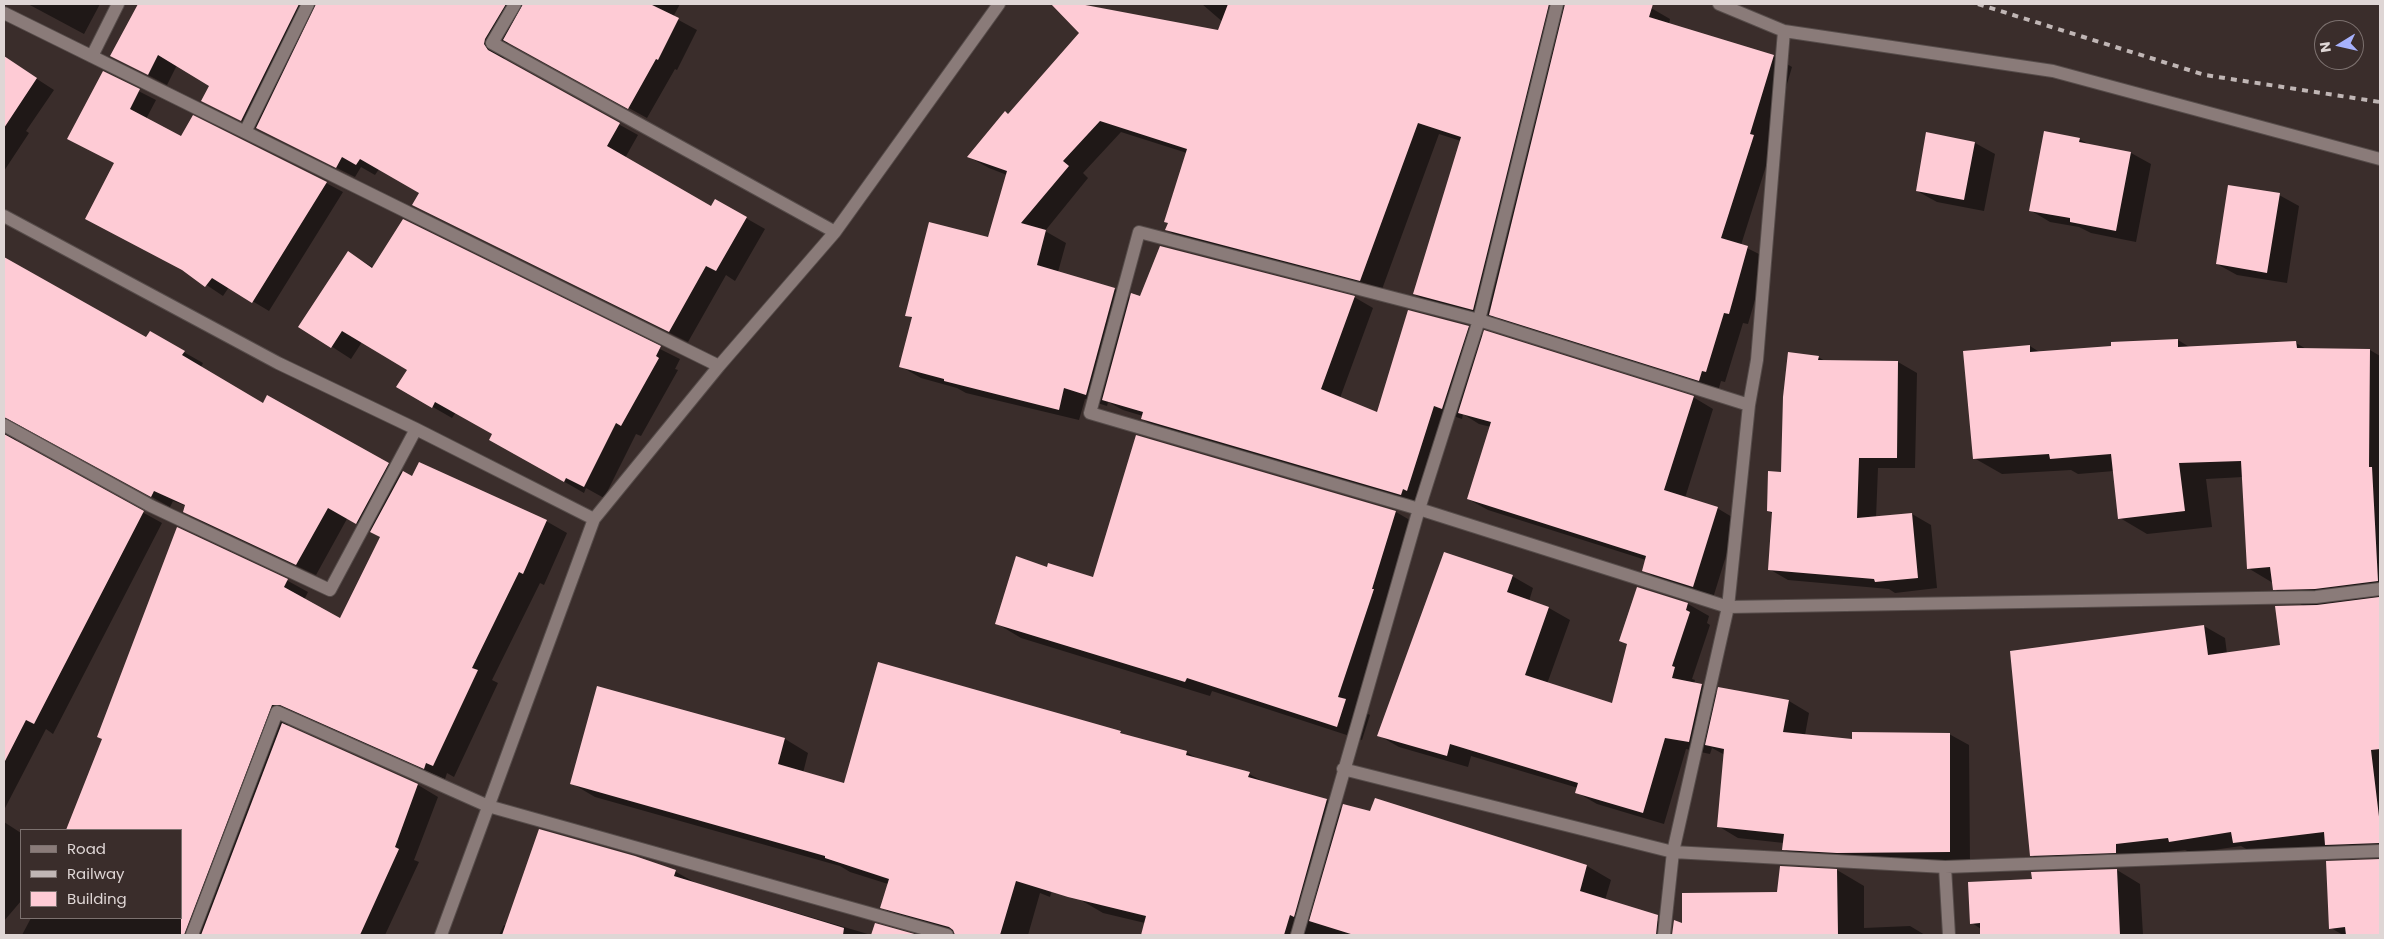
<!DOCTYPE html>
<style>
body{margin:0}
#map{position:relative;width:2384px;height:939px;overflow:hidden;background:#3a2d2b;font-family:Poppins,sans-serif}
canvas{display:block}
.frame{position:absolute;inset:0;border:5px solid #dfd6d5;pointer-events:none}
.legend{position:absolute;left:20px;top:829px;width:162px;height:90px;box-sizing:border-box;background:#3a2d2b;border:1px solid #7c716f;margin:0;padding:6px 9px;list-style:none;font-size:15px;color:#dfd6d5}
.legend li{display:flex;align-items:center;gap:10px;height:25px}
.legend b{width:25px;border:1px solid #7c716f}
.north{position:absolute;left:2314px;top:20px;width:50px;height:50px;box-sizing:border-box;background:#3a2d2b;border:1px solid #7c716f;border-radius:50%;rotate:261deg;font-size:14px;font-weight:700;line-height:20px;text-align:center;color:#dfd6d5}
.north::after{content:'';display:block;margin:auto;width:18px;height:22px;background:#a6b1fc;clip-path:polygon(50% 0,100% 100%,50% 72%,0 100%)}
</style>
<div id="map">
<canvas width="2384" height="939"></canvas>
<div class="frame"></div>
<ul class="legend">
<li><b style="height:6px;background:#8a7b79"></b>Road</li>
<li><b style="height:6px;background:#c0b6b5"></b>Railway</li>
<li><b style="height:14px;background:#fecbd5"></b>Building</li>
</ul>
<div class="north">N</div>
</div>
<script>
const c = document.querySelector('canvas').getContext('2d');
c.lineJoin = 'round';
function paint(path, color) { c.fillStyle = color; c.fill(path, 'evenodd'); }
const shape = rows => new Path2D(rows.map(r => 'M' + r).join(''));
function strokePath(path, color, width, dash) { c.strokeStyle = color; c.lineWidth = width; c.lineCap = dash ? 'butt' : 'round'; c.setLineDash(dash || []); c.stroke(path); }
paint(shape([
 [28,4,100,4,84,34],
 [140,4,680,4,673,17,697,30,677,70,675,69,647,118,509,42,502,54,506,62,638,135,625,158,711,208,716,201,765,229,735,281,726,275,688,342,432,215,413,205,421,193,379,169,375,175,361,167,355,177,221,111,202,101,211,85,177,65,167,85,112,56],
 [1053,4,1073,4,1239,36,1202,4,1562,4,1566,6,1566,4,1570,4,1594,11,1596,4,1634,4,1651,8,1670,19,1669,24,1773,56,1792,67,1769,145,1772,147,1741,245,1767,258,1748,324,1743,323,1725,382,1721,381,1718,391,1509,325,1495,316,1493,321,1435,306,1414,294,1461,141,1439,134,1381,292,1187,242,1167,230,1187,153,1121,132,1083,173,1088,178,1045,231,1066,243,1058,272,1115,289,1131,298,1354,297,1373,308,1340,398,1378,413,1468,327,1484,336,1693,397,1713,409,1685,498,1717,508,1737,520,1713,598,1663,582,1643,570,1646,560,1488,510,1468,499,1491,427,1479,424,1463,414,1462,419,1453,416,1420,505,1161,430,1142,419,1143,416,1123,410,1108,402,1107,406,1085,399,1079,420,966,393,957,388,921,378,900,366,913,319,907,315,989,238,1007,175,989,168,969,157,1081,33],
 [6,59,54,90,26,131,29,133,4,171,4,61],
 [103,73,156,100,146,119,182,138,326,183,343,192,269,311,229,287,223,296,187,272,115,164],
 [2079,139,2090,145,2131,153,2151,164,2136,242,2091,233,2079,227,2050,222,2030,210],
 [1975,143,1995,154,1984,211,1937,202,1917,191],
 [2279,195,2299,206,2287,283,2237,275,2217,264],
 [403,221,680,359,675,369,678,370,641,436,636,434,604,498,586,488,584,493,490,439,493,433,456,412,452,418,398,387,408,369,362,342,351,359,300,326,349,253,374,268],
 [4,258,147,339,150,333,203,363,201,367,263,404,268,397,413,478,546,521,567,533,544,585,540,583,492,680,498,683,454,777,447,773,445,779,302,716,296,715,290,721,287,727,418,785,438,797,414,860,419,862,385,935,22,935,31,918,181,918,181,830,75,830,85,809,103,739,177,529,288,581,308,592,304,600,341,620,381,537,348,517,316,575,203,522,184,511,186,506,173,501,170,507,28,428,18,429,14,437,19,444,162,523,53,734,46,729,4,810],
 [2178,340,2191,348,2296,343,2308,350,2370,350,2380,356,2380,856,2347,857,2328,846,2255,854,2241,846,2192,853,2185,850,2052,867,2031,855,2204,626,2225,638,2227,654,2281,647,2305,607,2274,589,2273,583,2248,568,2243,477,2206,479,2212,527,2147,534,2120,518,2114,471,2078,474,2071,470,2002,474,1974,458,2030,346,2041,353],
 [1818,357,1827,362,1898,362,1917,373,1915,468,1878,468,1876,518,1912,514,1931,525,1937,588,1895,593,1889,589,1788,580,1769,569,1773,514,1768,511,1783,473],
 [1396,512,1420,526,1362,711,1370,715,1362,740,1212,691,1210,696,1021,638,996,623,1048,568,1093,578],
 [1512,576,1533,588,1529,601,1549,608,1570,620,1547,684,1613,705,1628,645,1621,641,1688,604,1709,616,1707,623,1710,625,1692,679,1695,680,1694,684,1702,685,1718,694,1789,701,1809,713,1805,735,1853,741,1949,734,1969,745,1970,863,1803,861,1783,849,1784,843,1738,838,1718,826,1725,755,1712,748,1710,754,1686,749,1664,824,1597,804,1576,792,1578,788,1471,756,1468,767,1399,747,1378,735],
 [1120,732,1127,736,1186,752,1200,760,1249,774,1266,783,1327,800,1343,810,1371,813,1376,800,1587,866,1611,880,1605,900,1641,912,1665,925,1662,935,1142,935,1145,923,1103,913,1079,899,1072,817,1050,897,1040,893,1028,935,956,935,905,921,881,907,888,884,850,872,840,866,595,797,571,783,785,739,808,753,803,773,845,785],
 [4,822,21,833,21,901,4,921],
 [635,857,676,872,696,883,871,935,499,935,504,925,506,926],
 [2380,859,2380,935,2343,935,2331,928,2327,862],
 [1837,870,1864,886,1864,928,1910,926,1925,935,1676,935,1676,922,1683,925,1778,893],
 [2117,870,2140,884,2143,935,1982,935,1981,929,1972,923,2033,880]
]), '#0007');
paint(shape([
 [138,4,299,4,241,121,201,101,209,86,158,55,148,75,110,56],
 [316,4,506,4,485,39,484,44,488,50,620,123,607,146,711,206,715,199,747,217,716,271,706,266,669,332,412,205,419,193,360,159,356,165,342,157,336,168,256,128],
 [523,4,650,4,679,18,658,60,656,59,628,109,503,40],
 [1051,4,1080,4,1218,30,1228,4,1549,4,1473,310,1413,294,1461,137,1418,123,1360,281,1165,230,1168,223,1164,222,1187,149,1100,121,1063,161,1069,166,1021,223,1046,230,1037,265,1115,288,1086,395,1064,388,1059,410,944,381,944,379,899,367,912,317,905,316,929,222,988,237,1007,171,967,157,1005,111,1008,114,1079,33],
 [1565,4,1653,4,1649,17,1774,55,1750,134,1754,135,1721,238,1748,246,1729,314,1724,313,1706,372,1702,371,1699,381,1489,315],
 [4,56,37,78,4,128],
 [103,71,140,89,130,109,181,136,193,115,327,182,252,303,212,278,205,287,182,270,85,219,114,163,67,139],
 [2044,131,2080,138,2079,142,2131,152,2116,231,2070,222,2070,218,2029,211],
 [1926,132,1975,142,1964,200,1916,191],
 [2228,185,2280,193,2267,273,2216,264],
 [403,219,661,346,656,356,659,358,621,426,616,423,584,487,566,478,564,482,489,440,492,434,435,402,432,408,396,387,407,370,342,331,331,348,298,327,348,251,372,268],
 [1160,246,1355,296,1321,389,1377,412,1408,310,1469,326,1442,409,1434,406,1407,491,1403,489,1401,495,1141,419,1143,412,1102,400,1131,293,1140,296],
 [4,257,146,337,150,331,185,351,182,355,263,403,267,395,389,463,356,524,328,508,296,565,183,512,185,505,154,491,151,497,4,417],
 [1484,330,1694,396,1664,490,1718,507,1693,587,1642,571,1646,556,1467,499,1491,422,1458,413],
 [2178,339,2178,347,2296,341,2297,348,2370,349,2369,467,2372,467,2378,581,2315,589,2273,590,2270,567,2247,569,2241,461,2179,463,2185,511,2118,519,2111,454,2050,459,2049,454,1973,459,1963,351,2030,345,2030,352,2111,346,2111,342],
 [1788,352,1819,356,1818,360,1898,361,1897,458,1859,458,1857,518,1912,513,1918,578,1875,582,1874,579,1768,570,1772,512,1767,511,1768,471,1781,472,1783,397],
 [4,434,144,511,34,724,26,720,4,763],
 [1136,435,1396,511,1372,589,1374,589,1338,697,1346,699,1337,727,1187,678,1185,682,995,624,1016,556,1047,567,1048,563,1093,577],
 [419,462,547,520,523,574,519,572,472,668,478,670,433,766,426,763,424,769,280,705,272,705,184,935,181,935,181,830,66,830,102,739,97,737,177,527,288,579,284,587,340,618,380,537,370,532,403,471,412,476],
 [1444,552,1513,575,1507,592,1549,607,1525,675,1612,703,1627,644,1619,641,1637,587,1688,603,1686,610,1690,612,1672,666,1675,667,1672,678,1702,684,1689,742,1665,738,1643,813,1575,793,1578,783,1450,744,1447,756,1377,736],
 [2379,597,2380,749,2371,750,2380,825,2380,843,2325,845,2324,832,2233,843,2231,832,2169,842,2168,838,2116,844,2116,853,2030,856,2010,651,2204,625,2208,655,2280,645,2275,606,2317,605],
 [878,662,1121,731,1120,733,1187,751,1186,755,1250,772,1248,777,1327,799,1294,917,1290,915,1284,935,1141,935,1146,916,1068,897,1016,881,1000,935,955,935,953,930,949,927,880,908,889,879,825,858,825,856,570,784,597,686,785,738,778,764,844,783],
 [1718,687,1789,700,1783,732,1852,739,1852,732,1950,733,1950,852,1837,853,1782,850,1784,834,1717,827,1724,749,1705,745],
 [282,723,418,784,395,847,399,849,360,935,201,935],
 [1375,798,1587,865,1580,891,1658,915,1656,935,1354,935,1309,921,1343,804,1370,811],
 [539,829,635,856,676,870,674,876,844,928,843,935,502,935],
 [2380,859,2380,935,2346,935,2345,927,2329,929,2326,861],
 [1780,866,1837,869,1838,935,1672,935,1674,920,1682,923,1682,893,1777,892],
 [2117,869,2120,935,1980,935,1980,923,1970,924,1968,882,2032,879,2031,872],
 [875,923,918,935,871,935]
]), '#fecbd5');
const minor = shape([
 [308,4,245,132,719,366],
 [515,4,492,43,835,232],
 [1719,4,1784,31],
 [4,13,245,132],
 [92,56,118,4],
 [2380,159,2053,71,1784,31,1757,360,1749,405,1728,607,2316,597,2380,589],
 [4,216,278,363,416,429,594,519],
 [1749,405,1479,320,1139,232,1090,413,1419,509,1728,607,1673,852,1945,867,2380,851],
 [4,425,151,506,330,590,416,429],
 [1343,769,1673,852,1664,935],
 [1945,867,1949,935],
 [192,935,277,712,488,806,947,935],
 [441,935,594,519,719,366,835,232,999,4],
 [1297,935,1419,509,1479,320,1557,4]
]);
strokePath(minor, '#564c4a', 14);
strokePath(minor, '#8a7b79', 12);
strokePath(shape([
 [1978,4,2205,75,2380,102]
]), '#c0b6b5', 4, [6, 6]);
</script>
